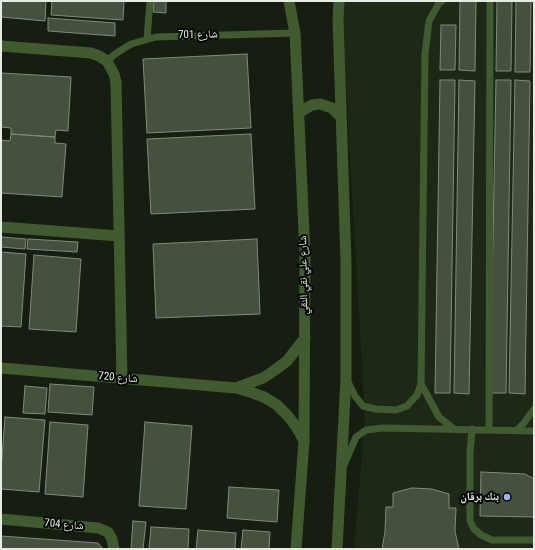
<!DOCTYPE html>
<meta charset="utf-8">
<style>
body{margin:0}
#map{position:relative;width:535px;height:550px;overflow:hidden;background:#151e11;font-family:"Roboto Condensed",sans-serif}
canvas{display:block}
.frame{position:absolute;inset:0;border:2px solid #e6ece3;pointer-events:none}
</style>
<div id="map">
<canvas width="535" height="550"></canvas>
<div class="frame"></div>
</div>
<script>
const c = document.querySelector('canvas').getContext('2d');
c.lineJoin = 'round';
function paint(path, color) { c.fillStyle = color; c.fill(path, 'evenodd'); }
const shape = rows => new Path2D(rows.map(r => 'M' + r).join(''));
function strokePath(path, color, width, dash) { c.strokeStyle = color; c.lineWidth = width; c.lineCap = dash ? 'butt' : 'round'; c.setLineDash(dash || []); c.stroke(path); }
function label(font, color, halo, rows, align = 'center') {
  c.font = font + ' "Roboto Condensed","Noto Naskh Arabic",sans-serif'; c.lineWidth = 4; c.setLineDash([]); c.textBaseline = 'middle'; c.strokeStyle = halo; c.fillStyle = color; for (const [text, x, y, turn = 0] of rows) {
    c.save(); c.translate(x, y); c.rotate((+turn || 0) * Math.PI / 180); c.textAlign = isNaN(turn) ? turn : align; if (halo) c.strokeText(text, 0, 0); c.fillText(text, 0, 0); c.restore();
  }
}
paint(shape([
 [341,1,534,1,534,549,354,549,365,418]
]), '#1d2816');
const building = shape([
 [1,1,46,1,45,21,1,17,1,1],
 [52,1,124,1,123,20,51,15,52,1],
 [154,1,166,1,166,13,153,12,154,1],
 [460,1,476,1,475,71,459,70,460,1],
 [497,1,512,1,511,71,496,71,497,1],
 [516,1,531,1,530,72,515,72,516,1],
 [48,18,115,23,115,36,48,31,48,18],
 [441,25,456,25,455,70,440,70,441,25],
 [247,54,251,128,147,133,143,59,247,54],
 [1,73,71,77,68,131,56,130,55,137,11,134,11,128,1,127,1,73],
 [440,80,455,80,450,393,435,393,440,80],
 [459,80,475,81,469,394,454,393,459,80],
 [496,80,511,80,506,393,490,393,496,80],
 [515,80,530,81,525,394,509,393,515,80],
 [11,134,55,137,55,143,66,144,62,197,1,193,1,140,10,141,11,134],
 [251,134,255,209,151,214,147,139,251,134],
 [1,237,26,239,25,249,1,247,1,237],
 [28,239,78,242,77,252,27,249,28,239],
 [257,239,260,314,156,318,153,244,257,239],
 [1,252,26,254,21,327,1,326,1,252],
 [34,255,81,259,76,332,29,329,34,255],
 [50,384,94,387,92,415,48,412,50,384],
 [25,386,47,388,45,414,23,413,25,386],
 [5,417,45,420,39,492,1,489,1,471,5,417],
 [50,422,88,425,83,497,45,494,50,422],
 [145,422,192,426,186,509,139,506,145,422],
 [481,472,525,474,534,479,534,517,480,516,481,472],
 [229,487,279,490,277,522,227,518,229,487],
 [412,488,432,489,449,494,449,508,456,508,455,531,459,549,382,549,385,532,386,507,393,507,393,493,412,488],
 [133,521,146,522,143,549,131,549,133,521],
 [151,527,189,529,188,549,149,549,151,527],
 [198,530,236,533,235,549,196,549,198,530],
 [243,530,270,532,269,549,241,549,243,530],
 [1,536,98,543,103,549,1,549,1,536]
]);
paint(building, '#465041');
strokePath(building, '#818b7b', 1);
strokePath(shape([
 [147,39,150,1],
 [107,61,115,54,131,44,156,37,295,33],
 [347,380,355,396,363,406,376,409,396,410,407,406,417,395,421,384,425,54,429,21,439,3,442,1],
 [421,384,439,417,454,429],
 [472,429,470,453,470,521,474,529,481,535,492,540,534,540],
 [489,429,490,1],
 [517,430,524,423,534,409],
 [344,465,356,437,366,430,383,428,534,431]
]), '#405b30', 7);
strokePath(shape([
 [1,46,91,53,99,56,107,61,114,74,116,82,122,378],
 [1,227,119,236],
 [1,368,236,388,250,392,264,397,277,405,288,416,297,428,304,441],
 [236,388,263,378,275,370,287,361,305,338],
 [1,519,98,528,108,532,112,539,114,549]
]), '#405b30', 11);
strokePath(shape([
 [289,1,295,33,305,255,304,441,296,549],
 [299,113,305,109,312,105,320,104,332,108,341,117],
 [337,549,346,378,346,262,338,20,339,1]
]), '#405b30', 11);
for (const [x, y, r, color] of [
 [507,497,4,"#9fb3fd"]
]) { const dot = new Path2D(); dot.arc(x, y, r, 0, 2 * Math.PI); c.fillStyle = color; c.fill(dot); strokePath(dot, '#040703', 1.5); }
label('11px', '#e6ece3', '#040703', [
 ["شارع 701",198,35,-1],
 ["شارع علي نقي النقي",304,275,-91],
 ["شارع 720",118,378,5],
 ["شارع 704",64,525,5]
]);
label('bold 11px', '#e6ece3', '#040703', [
 ["بنك برقان",499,497]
], 'right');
</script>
